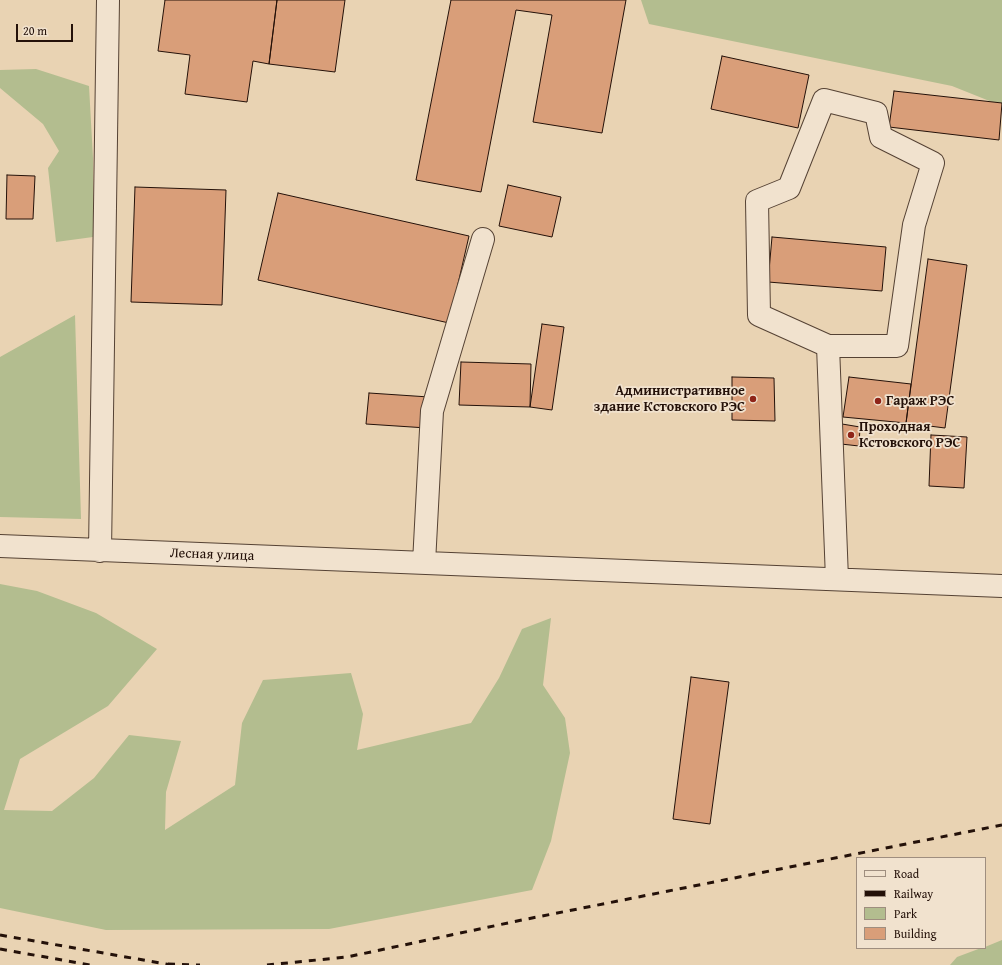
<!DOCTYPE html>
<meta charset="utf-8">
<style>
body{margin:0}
#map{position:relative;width:1002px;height:965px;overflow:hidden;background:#e9d3b3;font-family:"Gentium Book Plus",serif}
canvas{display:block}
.legend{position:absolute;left:856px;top:857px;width:130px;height:92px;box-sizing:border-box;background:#f1e2ce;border:1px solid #9f8e7f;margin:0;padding:5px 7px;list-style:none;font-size:12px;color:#241109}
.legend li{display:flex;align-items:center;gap:8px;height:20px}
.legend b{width:20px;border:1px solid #9f8e7f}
.scale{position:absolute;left:16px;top:24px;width:57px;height:18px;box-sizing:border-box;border:2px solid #241109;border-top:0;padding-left:5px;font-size:12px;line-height:14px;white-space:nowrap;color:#241109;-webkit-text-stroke:3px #f1e2ce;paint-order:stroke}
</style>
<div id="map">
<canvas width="1002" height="965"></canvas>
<ul class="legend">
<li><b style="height:5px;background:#f1e2ce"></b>Road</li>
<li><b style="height:5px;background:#241109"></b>Railway</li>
<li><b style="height:11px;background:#b3bd8f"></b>Park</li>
<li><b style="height:11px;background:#d99e79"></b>Building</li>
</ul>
<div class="scale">20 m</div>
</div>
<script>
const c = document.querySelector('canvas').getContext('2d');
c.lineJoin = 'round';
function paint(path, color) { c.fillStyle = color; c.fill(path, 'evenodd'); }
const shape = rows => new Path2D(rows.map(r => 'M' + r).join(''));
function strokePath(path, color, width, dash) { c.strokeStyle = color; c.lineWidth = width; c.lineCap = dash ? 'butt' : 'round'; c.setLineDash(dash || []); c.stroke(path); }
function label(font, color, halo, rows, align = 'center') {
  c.font = font + ' "Gentium Book Plus",serif'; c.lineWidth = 3.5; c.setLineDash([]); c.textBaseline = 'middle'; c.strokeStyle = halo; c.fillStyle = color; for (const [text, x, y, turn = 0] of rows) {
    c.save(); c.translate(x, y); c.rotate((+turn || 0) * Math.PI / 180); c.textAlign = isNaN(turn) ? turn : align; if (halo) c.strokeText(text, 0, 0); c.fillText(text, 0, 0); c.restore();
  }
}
paint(shape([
 [641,0,1002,0,1002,106,952,86,649,24],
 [36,69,89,86,93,158,93,237,56,242,48,168,59,151,43,124,0,88,0,70],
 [75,315,81,519,0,517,0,357],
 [0,584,37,591,96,613,157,649,108,706,20,759,4,810,52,811,94,778,129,735,181,741,166,792,165,830,235,785,242,723,263,680,351,673,363,714,357,750,471,723,499,678,522,629,551,618,543,685,565,718,570,753,551,841,532,890,329,929,106,930,0,908],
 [1002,940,1002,965,950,965,957,957,981,948,985,948,985,947]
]), '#b3bd8f');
const building = shape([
 [165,0,277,0,269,64,253,61,247,102,185,94,190,55,158,51,165,0],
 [277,0,345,0,335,72,269,64,277,0],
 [451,0,626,0,602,133,533,122,552,15,516,10,481,192,416,180,451,0],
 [722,56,809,75,798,128,711,109,722,56],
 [894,91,1002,103,999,140,889,127,894,91],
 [7,175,35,176,33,219,6,219,7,175],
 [508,185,561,197,552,237,499,226,508,185],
 [135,187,226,190,222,305,131,302,135,187],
 [278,193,469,236,449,323,258,280,278,193],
 [772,237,886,247,882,291,768,282,772,237],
 [928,259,967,265,945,428,906,423,928,259],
 [542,324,564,327,552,410,530,407,542,324],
 [461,362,531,364,530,407,459,405,461,362],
 [732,377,774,378,775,421,732,420,732,377],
 [849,377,911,384,906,423,843,417,849,377],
 [369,393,429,397,427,428,366,424,369,393],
 [842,424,860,427,859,446,841,444,842,424],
 [931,435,967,437,964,488,929,486,931,435],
 [691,677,729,682,710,824,673,819,691,677]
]);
paint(building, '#d99e79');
strokePath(building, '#241109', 1);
const minor = shape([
 [828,346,897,346,914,225,933,163,881,137,876,113,824,100,789,188,757,201,759,315,828,346,837,579],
 [0,546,1002,586],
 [100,551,108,0],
 [424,563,432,411,483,239]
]);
strokePath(minor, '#554234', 24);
strokePath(minor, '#f1e2ce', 22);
strokePath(shape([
 [0,935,172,965],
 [0,949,90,965],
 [168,964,200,965],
 [267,965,347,957,522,920,1002,825]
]), '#241109', 3, [7, 7]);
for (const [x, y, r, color] of [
 [753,399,4,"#8f2418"],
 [878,401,4,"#8f2418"],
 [851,435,4,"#8f2418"]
]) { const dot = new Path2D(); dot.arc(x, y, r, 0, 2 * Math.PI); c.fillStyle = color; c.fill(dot); strokePath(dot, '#f1e2ce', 1.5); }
label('bold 14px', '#241109', '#f1e2ce', [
 ["Административное",745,391,"right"],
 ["здание Кстовского РЭС",745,407,"right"],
 ["Гараж РЭС",886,401],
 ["Проходная",859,427],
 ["Кстовского РЭС",859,443]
], 'left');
label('14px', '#241109', '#f1e2ce', [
 ["Лесная улица",212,555,2]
]);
</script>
